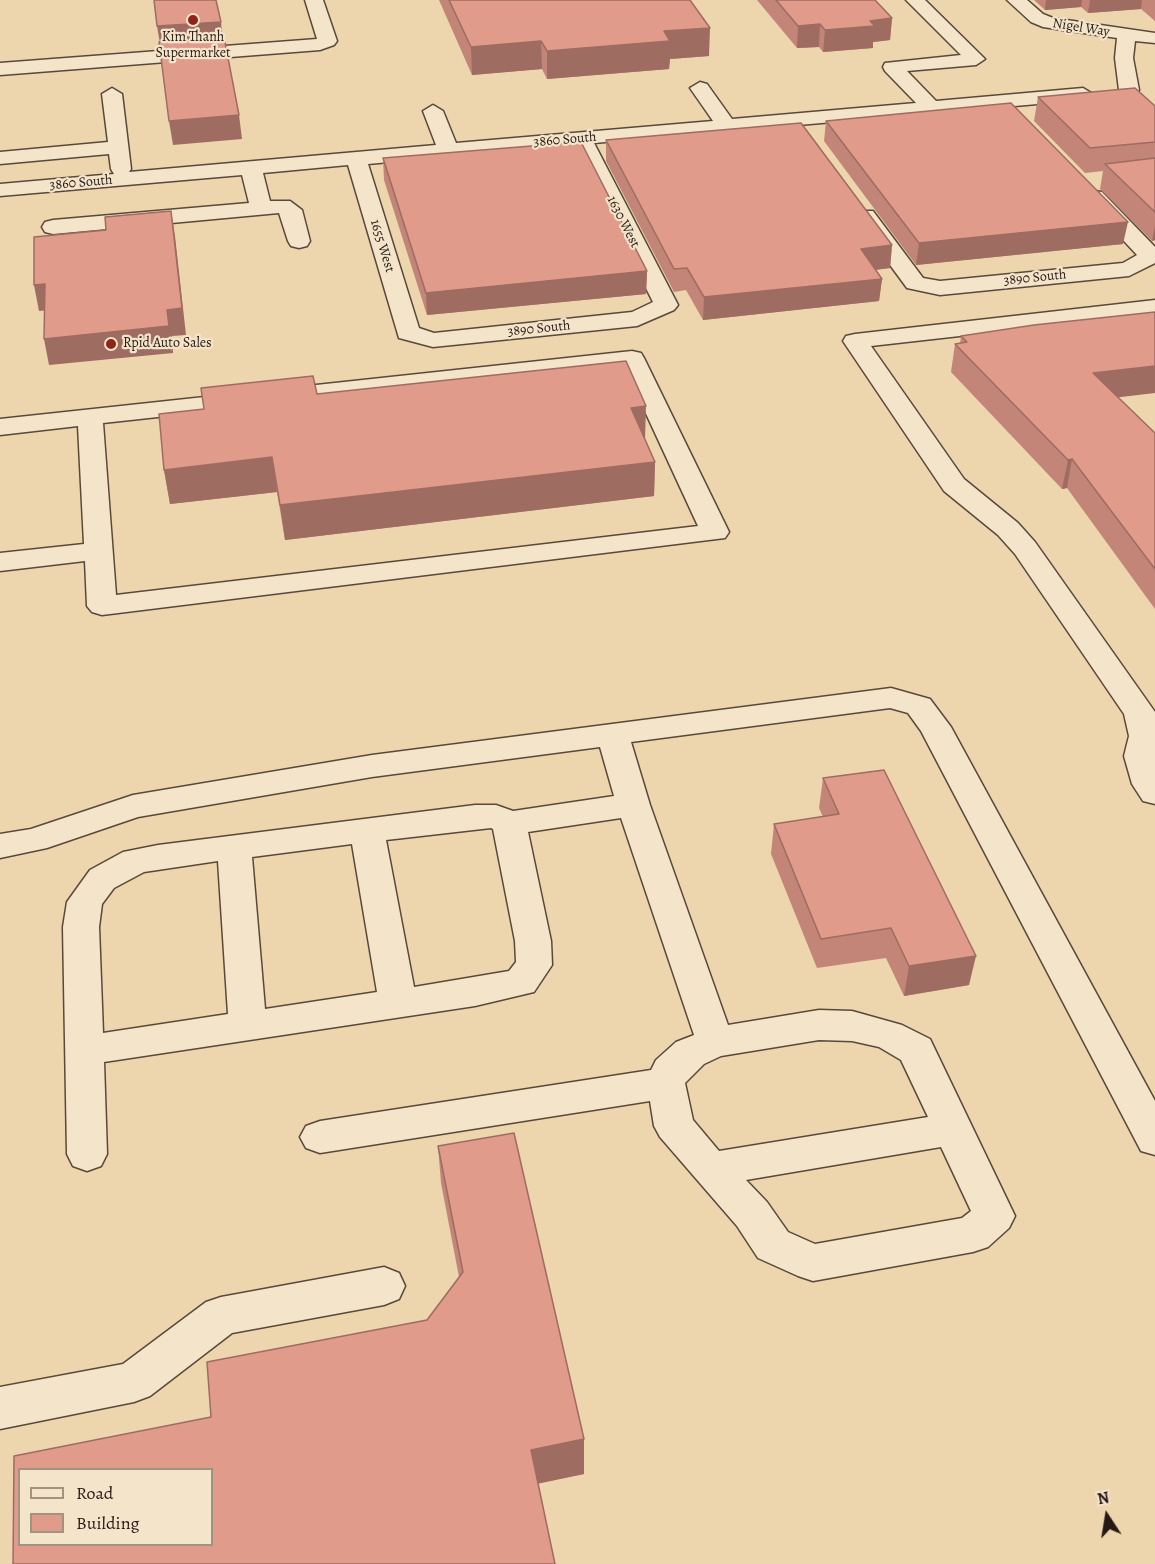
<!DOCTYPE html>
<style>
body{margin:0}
#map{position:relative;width:1155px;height:1564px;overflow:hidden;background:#edd5ae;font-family:Alegreya,serif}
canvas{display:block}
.legend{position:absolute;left:18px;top:1468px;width:195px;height:78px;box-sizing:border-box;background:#f3e4ca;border:2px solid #a19382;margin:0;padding:8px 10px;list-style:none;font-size:18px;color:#271a15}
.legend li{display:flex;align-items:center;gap:12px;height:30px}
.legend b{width:30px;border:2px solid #a19382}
.north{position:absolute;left:1077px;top:1486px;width:60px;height:60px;-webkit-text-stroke:4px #f3e4ca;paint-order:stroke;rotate:348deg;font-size:16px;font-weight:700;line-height:24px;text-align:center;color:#271a15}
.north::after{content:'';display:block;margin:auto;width:21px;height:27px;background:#271a15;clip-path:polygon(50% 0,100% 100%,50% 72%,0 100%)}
</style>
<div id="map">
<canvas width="1155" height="1564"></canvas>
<ul class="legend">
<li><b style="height:8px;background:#f3e4ca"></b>Road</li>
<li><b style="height:16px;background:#e19b8a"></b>Building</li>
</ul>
<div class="north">N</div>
</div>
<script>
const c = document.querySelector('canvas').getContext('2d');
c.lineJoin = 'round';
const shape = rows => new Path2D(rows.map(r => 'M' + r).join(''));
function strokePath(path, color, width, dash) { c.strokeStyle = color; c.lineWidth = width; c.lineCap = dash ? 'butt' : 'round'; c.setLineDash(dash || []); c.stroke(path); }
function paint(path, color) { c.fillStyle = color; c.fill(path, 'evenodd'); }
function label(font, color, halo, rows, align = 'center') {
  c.font = font + ' Alegreya,serif'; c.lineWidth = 4.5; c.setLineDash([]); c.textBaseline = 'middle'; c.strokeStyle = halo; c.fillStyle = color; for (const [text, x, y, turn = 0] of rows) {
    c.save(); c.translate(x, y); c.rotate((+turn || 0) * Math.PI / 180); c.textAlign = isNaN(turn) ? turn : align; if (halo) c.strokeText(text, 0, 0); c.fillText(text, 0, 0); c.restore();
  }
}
const minor = shape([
 [305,0,323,0,337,41,334,45,320,50,0,75,0,63,317,39,305,0],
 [906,0,925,0,985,59,976,65,907,71,936,101,1083,88,1093,94,1083,100,594,143,678,305,674,310,637,326,433,347,399,338,348,165,263,173,270,201,290,201,302,210,310,241,307,246,299,248,291,246,288,241,279,213,53,234,45,232,42,227,45,222,53,220,249,203,242,175,0,196,0,184,114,174,111,169,109,154,0,164,0,152,108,142,102,94,112,88,122,94,131,169,129,172,436,145,423,111,433,105,443,111,456,143,713,121,690,88,700,82,707,84,732,119,916,103,885,71,883,67,885,63,961,55,906,0],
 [574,145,653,302,632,312,434,333,419,328,368,164,574,145],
 [1007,0,1027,0,1043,14,1053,18,1155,33,1155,43,1135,41,1133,58,1139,90,1136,94,1129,96,1119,90,1115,58,1117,38,1043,27,1031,22,1007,0],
 [1094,191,1102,192,1155,247,1155,263,1129,276,940,295,907,288,854,216,857,211,873,211,923,278,940,281,1123,263,1137,255,1083,197,1086,192,1094,191],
 [1155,300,1155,314,871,346,964,479,1018,523,1035,542,1155,712,1155,804,1143,801,1132,784,1124,756,1129,736,1124,714,1015,554,998,535,944,491,843,341,846,336,855,334,1155,300],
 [632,351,641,353,644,358,729,532,725,538,102,615,92,612,87,606,85,561,0,571,0,553,84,544,78,426,0,435,0,419,632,351],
 [624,366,698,526,116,595,103,423,624,366],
 [891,688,930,699,951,727,1155,1101,1155,1155,1141,1151,921,731,908,713,890,708,631,742,650,805,728,1025,819,1010,852,1011,902,1025,930,1039,1015,1216,1009,1228,988,1247,973,1252,813,1281,798,1276,758,1258,737,1226,660,1137,654,1126,650,1101,320,1153,306,1148,300,1137,306,1126,320,1121,651,1070,656,1060,676,1042,694,1035,621,818,528,832,551,941,552,965,534,992,475,1006,104,1062,107,1154,101,1166,87,1171,73,1166,67,1154,63,927,67,902,90,870,123,852,158,845,475,805,496,805,513,811,614,796,600,747,372,777,138,817,47,848,0,858,0,834,31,829,133,795,372,755,891,688],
 [491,828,493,829,515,941,516,962,509,971,414,987,386,840,491,828],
 [352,844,377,992,265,1009,252,857,352,844],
 [218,861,228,1014,103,1033,99,927,102,904,114,888,144,872,218,861],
 [819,1040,852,1041,879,1047,901,1060,928,1117,719,1151,693,1120,685,1083,704,1064,721,1056,819,1040],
 [941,1147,971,1211,962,1218,815,1244,788,1232,767,1202,746,1180,941,1147],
 [384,1267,399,1273,405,1286,399,1299,384,1305,232,1333,150,1396,134,1402,0,1429,0,1387,123,1364,206,1302,221,1297,384,1267]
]);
strokePath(minor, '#58493b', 3);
paint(minor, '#f3e4ca');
paint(shape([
 [439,0,690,0,709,56,670,59,669,69,547,79,542,69,472,75],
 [757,0,875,0,892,18,890,40,873,42,873,48,823,52,819,47,797,48],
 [1034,0,1155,0,1155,21,1141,9,1088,13,1081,7,1045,10],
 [1038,97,1155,106,1155,240,1152,241,1100,189,1103,171,1085,173,1034,121],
 [826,121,1123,244,916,265,824,141],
 [606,140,892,245,890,268,875,270,882,279,879,301,703,320,686,290,674,292,606,161],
 [383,158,647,271,646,294,427,315,384,180],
 [961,336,1118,397,1155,433,1155,609,1067,488,1062,489,951,372,955,344,960,344],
 [204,409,645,440,655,462,654,496,285,540,277,492,170,504,164,470],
 [823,778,969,985,904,996,886,958,817,968,771,854,774,824,823,817,819,808],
 [438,1146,584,1439,584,1474,538,1483,211,1417,427,1320,459,1277,441,1183]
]), '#c28577');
paint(shape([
 [1046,0,1082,0,1081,7,1045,10],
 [1090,0,1142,0,1141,9,1088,13],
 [892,18,890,40,873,42,873,48,823,52,825,30,870,21],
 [221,22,223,44,161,49,157,26],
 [820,24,819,47,797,48,798,26],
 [710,28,709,56,670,59,669,69,547,79,547,51,664,31],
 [541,41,542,69,472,75,471,47],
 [239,115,242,139,173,145,169,121],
 [171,211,175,236,186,335,172,336,173,353,49,365,44,339,167,310],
 [1128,222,1123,244,916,265,919,243],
 [1155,226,1155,240,1152,241],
 [892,245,890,268,858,272,861,249],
 [647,271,646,294,427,315,426,293],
 [882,279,879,301,703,320,704,297],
 [45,284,50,310,39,311,34,285],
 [1155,366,1155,393,1087,401,1093,373],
 [646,406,645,440,631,408],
 [272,457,277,492,170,504,164,470],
 [1072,459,1067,488,1062,489,1068,460],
 [655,462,654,496,285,540,280,505],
 [976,956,969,985,904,996,909,966],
 [584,1439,584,1474,532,1485,531,1450]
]), '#9e6c61');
const building = shape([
 [154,0,216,0,221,22,157,26,154,0],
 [449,0,690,0,710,28,664,31,670,41,547,51,541,41,471,47,449,0],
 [776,0,875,0,892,18,870,21,875,26,825,30,820,24,798,26,776,0],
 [224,37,239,115,169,121,159,42,224,37],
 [1135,88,1155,106,1155,142,1090,148,1038,97,1135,88],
 [1011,103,1128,222,919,243,826,121,1011,103],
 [801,123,892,245,861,249,882,279,704,297,687,268,674,269,606,140,801,123],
 [581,142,647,271,426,293,383,158,581,142],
 [1155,158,1155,212,1105,164,1155,158],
 [171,211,182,308,167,310,169,326,44,339,45,284,34,285,34,237,106,230,105,217,171,211],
 [1155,312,1155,366,1093,373,1155,433,1155,569,1072,459,1068,460,955,344,967,342,961,336,1034,325,1155,312],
 [626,361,646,406,631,408,655,462,280,505,272,457,164,470,159,414,204,409,201,388,313,376,317,394,626,361],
 [884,770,976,956,909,966,891,928,821,939,774,824,839,814,823,778,884,770],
 [514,1133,584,1439,531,1450,555,1564,13,1564,14,1456,211,1417,207,1362,427,1320,463,1272,438,1146,514,1133],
 [20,1470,212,1470,212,1545,20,1545,20,1470]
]);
paint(building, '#e19b8a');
strokePath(building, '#9e6c61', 1.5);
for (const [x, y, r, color] of [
 [193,20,6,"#8f2418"],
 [111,344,6,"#8f2418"]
]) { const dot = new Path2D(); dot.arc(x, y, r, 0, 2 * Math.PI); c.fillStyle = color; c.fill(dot); strokePath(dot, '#f3e4ca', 2); }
label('14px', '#271a15', '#f3e4ca', [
 ["Nigel Way",1081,28,9],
 ["3860 South",565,140,-5],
 ["3860 South",81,183,-5],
 ["1630 West",623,222,63],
 ["1655 West",382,246,73],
 ["3890 South",1035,278,-6],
 ["3890 South",539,329,-6]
]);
label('14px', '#271a15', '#f3e4ca', [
 ["Kim Thanh",193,38],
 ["Supermarket",193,54],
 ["Rpid Auto Sales",123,344,"left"]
]);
</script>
